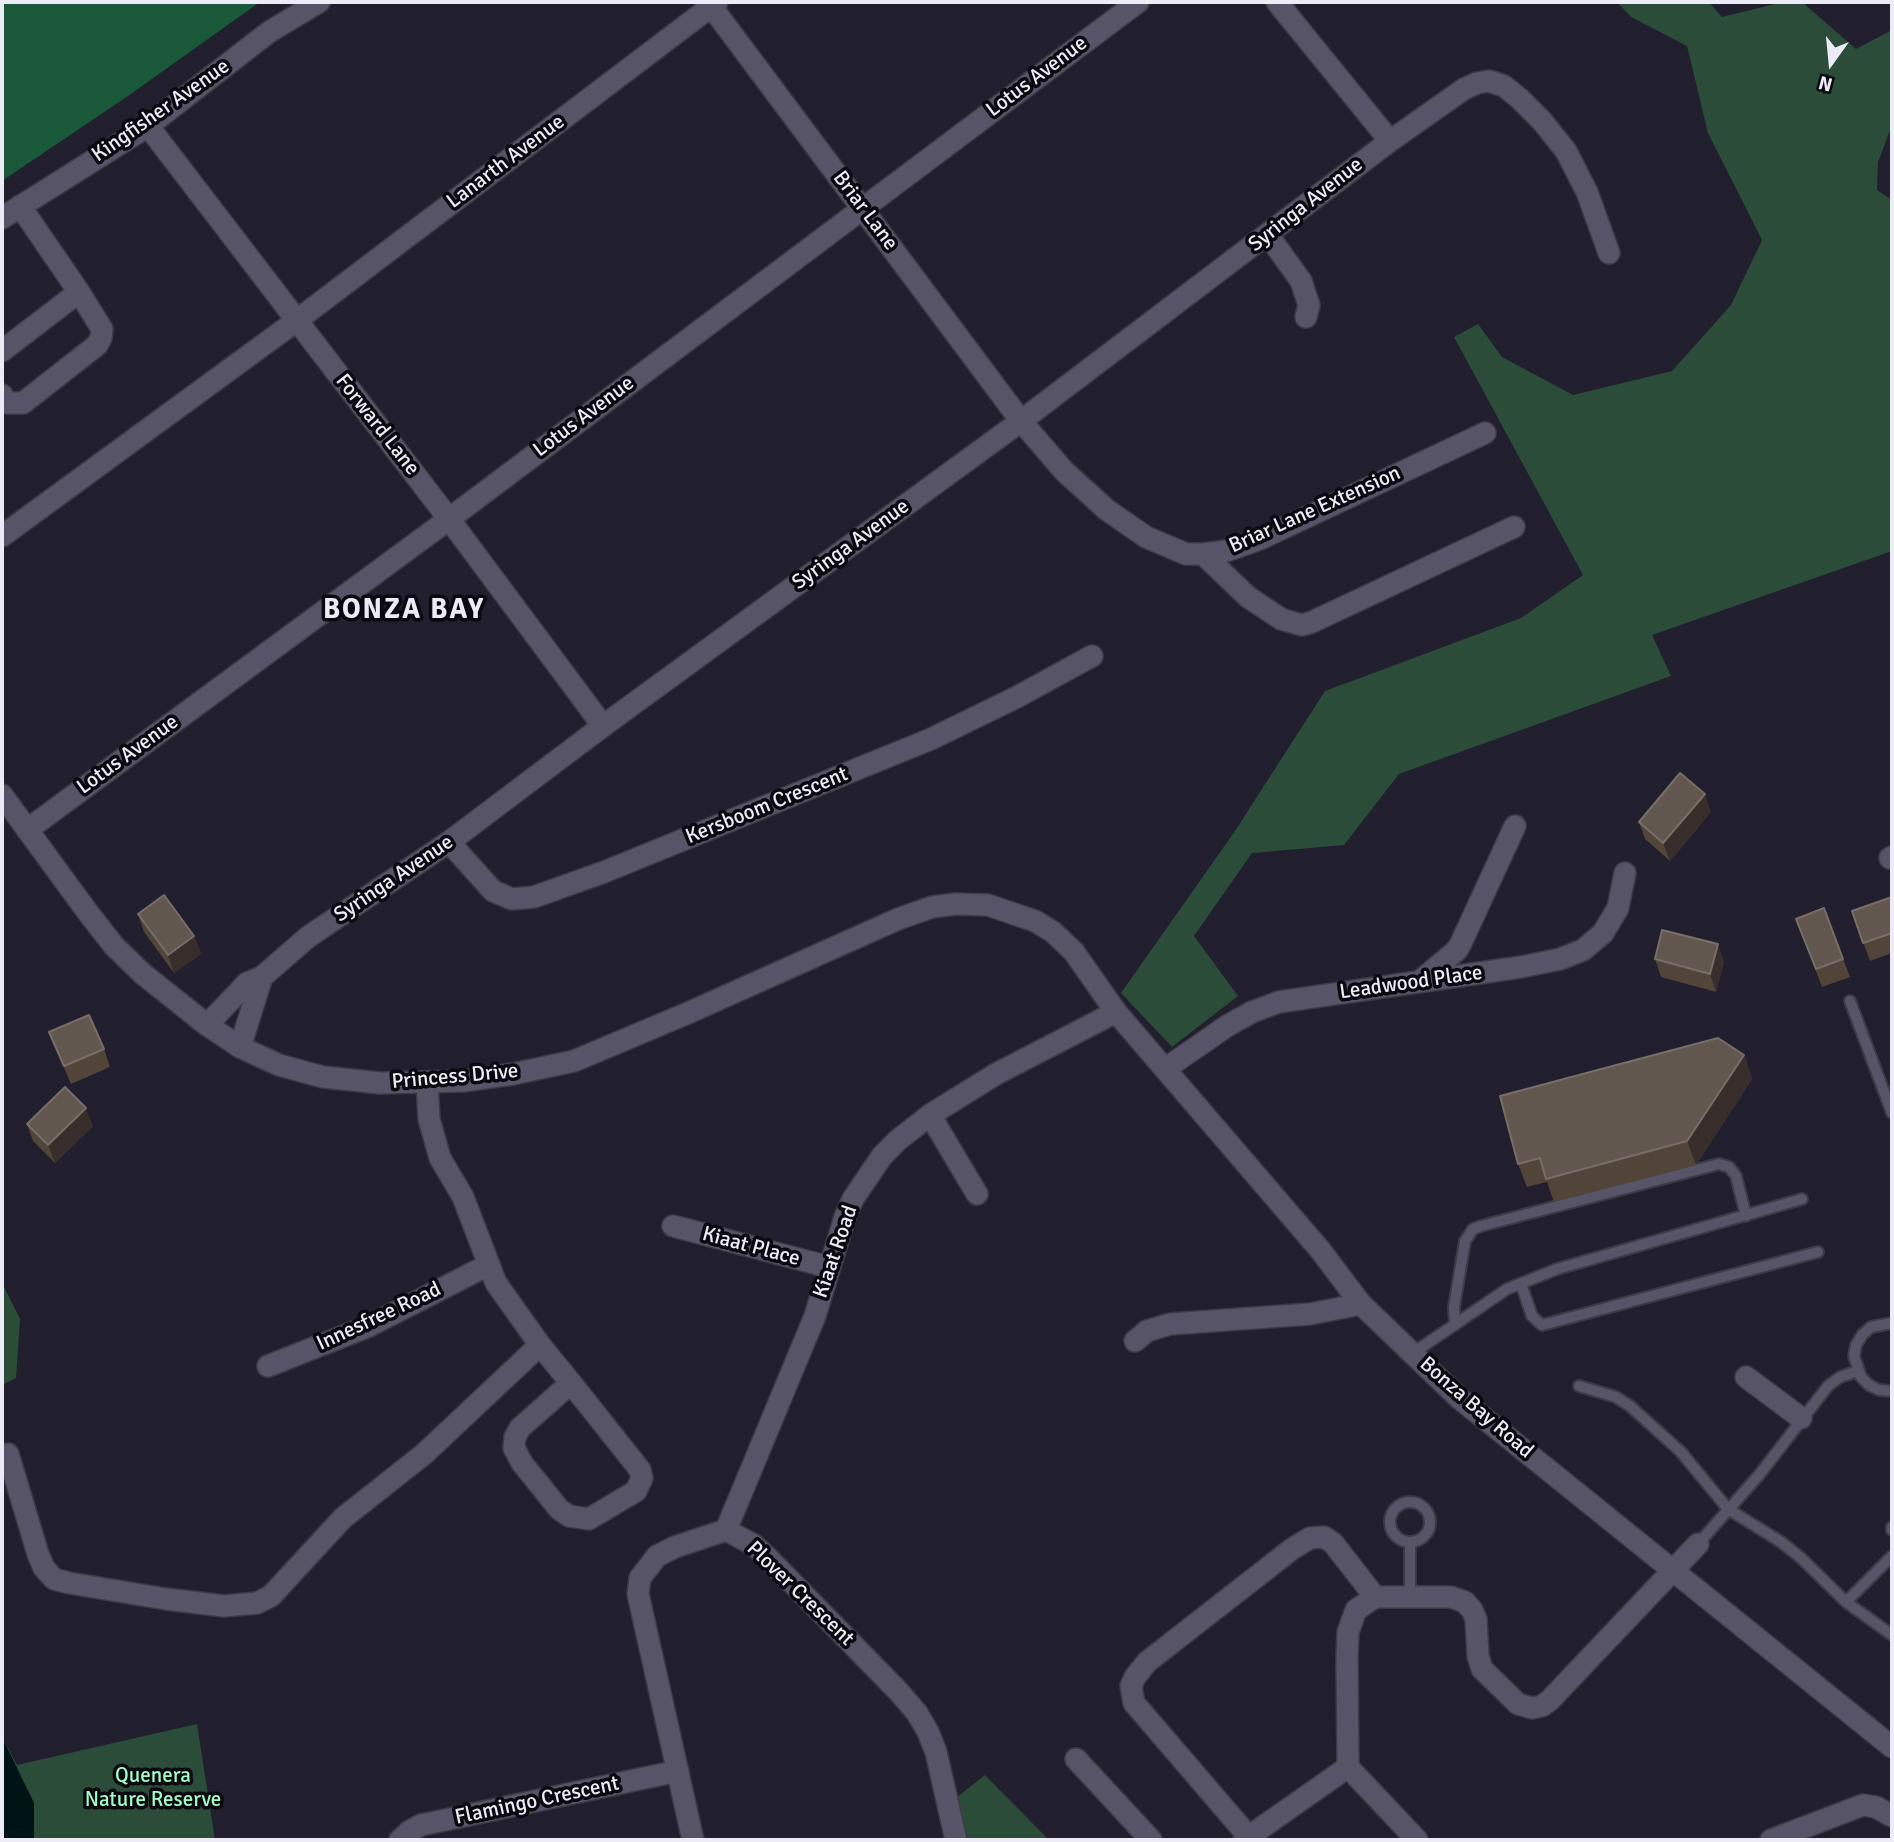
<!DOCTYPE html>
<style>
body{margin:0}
#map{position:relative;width:1894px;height:1842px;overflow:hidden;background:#211e2e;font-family:Signika,sans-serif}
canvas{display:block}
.frame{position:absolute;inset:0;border:4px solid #edebf6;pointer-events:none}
.north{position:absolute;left:1796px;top:28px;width:70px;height:70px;-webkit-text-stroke:5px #0a0910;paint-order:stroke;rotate:195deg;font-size:19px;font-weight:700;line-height:28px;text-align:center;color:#edebf6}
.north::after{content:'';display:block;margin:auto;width:24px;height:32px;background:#edebf6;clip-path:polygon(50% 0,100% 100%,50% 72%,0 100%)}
</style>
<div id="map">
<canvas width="1894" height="1842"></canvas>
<div class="frame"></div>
<div class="north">N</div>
</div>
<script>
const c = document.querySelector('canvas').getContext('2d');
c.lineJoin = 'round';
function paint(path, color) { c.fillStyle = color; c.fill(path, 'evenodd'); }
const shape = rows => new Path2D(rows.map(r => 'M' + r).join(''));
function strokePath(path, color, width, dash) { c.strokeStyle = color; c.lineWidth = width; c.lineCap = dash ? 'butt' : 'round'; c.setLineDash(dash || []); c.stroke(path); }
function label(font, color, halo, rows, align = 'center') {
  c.font = font + ' Signika,sans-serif'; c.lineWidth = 7; c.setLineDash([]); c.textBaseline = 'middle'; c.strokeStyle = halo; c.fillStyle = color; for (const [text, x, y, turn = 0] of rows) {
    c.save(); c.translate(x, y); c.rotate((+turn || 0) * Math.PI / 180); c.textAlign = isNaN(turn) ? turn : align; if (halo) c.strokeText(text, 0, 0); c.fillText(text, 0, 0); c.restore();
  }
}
paint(shape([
 [1617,2,1709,2,1722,17,1783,2,1802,2,1856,49,1892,30,1892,125,1878,162,1877,190,1892,200,1892,551,1652,635,1671,676,1399,774,1344,845,1252,853,1194,936,1238,996,1172,1047,1121,993,1235,831,1325,691,1521,618,1583,575,1454,337,1478,324,1502,357,1573,395,1672,371,1731,305,1762,240,1708,133,1687,46,1631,17],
 [2,1283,20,1319,16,1378,2,1385],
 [197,1724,215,1840,2,1840,2,1737,17,1765],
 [985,1775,1049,1840,966,1840,956,1798]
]), '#2a4c39');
paint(shape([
 [2,2,260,2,128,96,2,181]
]), '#195839');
paint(shape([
 [2,1737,34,1803,34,1840,2,1840]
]), '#001315');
const lane = shape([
 [1850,1001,1892,1113],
 [1521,1284,1532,1316,1542,1325,1818,1252],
 [1892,1323,1871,1327,1862,1335,1856,1345,1854,1356,1861,1377,1869,1385,1879,1390,1892,1391],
 [1455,1325,1454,1307,1465,1241,1473,1229,1481,1226,1719,1164,1729,1167,1736,1176,1746,1216],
 [1413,1353,1507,1289,1557,1269,1802,1199],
 [1579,1386,1616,1397,1630,1406,1681,1452,1728,1509,1781,1542,1800,1557,1846,1602,1892,1635],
 '1390 1522a20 20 0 1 1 40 0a20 20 0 1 1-40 0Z',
 [1892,1527,1892,1530],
 [1698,1544,1759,1475,1828,1386,1840,1377,1858,1371],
 [1410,1597,1410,1543],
 [1846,1602,1892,1556]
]);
const street = shape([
 [708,2,1021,421,1064,471,1107,510,1146,537,1186,554,1203,554,1226,551,1260,539,1485,433],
 [1277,2,1390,141],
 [148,126,449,519,603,726],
 [2,218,148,126,269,32,319,2],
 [1268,235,1301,281,1309,305,1306,317],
 [2,351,79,292],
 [2,395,7,403,23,403,97,345,101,338,102,329,79,292,20,206],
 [2,536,296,321,717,2],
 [1203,554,1248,597,1281,619,1302,625,1312,622,1514,527],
 [27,830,449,519,1138,2],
 [449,842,493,891,512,899,534,897,604,872,931,739,1017,697,1092,656],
 [1890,858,1892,857],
 [1419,982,1457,950,1461,943,1515,826],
 [207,1025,247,983,262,977,308,937,449,842,603,726,1021,421,1390,141,1464,89,1477,83,1489,81,1504,86,1519,98,1542,121,1566,151,1587,192,1609,253],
 [240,1047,262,977],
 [1165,1069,1227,1026,1252,1012,1279,1002,1521,967,1560,959,1583,950,1603,933,1618,908,1625,873],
 [930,1115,977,1194],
 [673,1226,829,1267],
 [1135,1341,1147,1331,1170,1324,1310,1314,1361,1304],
 [540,1345,571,1383,633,1461,640,1470,642,1478,636,1491,589,1519,569,1516,559,1509,522,1463,514,1448,515,1437,520,1428,571,1383],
 [268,1366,369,1326,488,1265],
 [1746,1377,1801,1418],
 [8,1454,38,1554,44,1568,54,1579,69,1583,166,1599,224,1606,257,1603,271,1596,343,1518,424,1454,540,1345,496,1283,463,1197,440,1158,429,1119,427,1082],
 [726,1530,815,1316,845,1217,853,1199,882,1156,898,1140,930,1115,996,1074,1116,1012],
 [1076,1759,1151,1840],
 [1249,1837,1134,1703,1131,1686,1135,1677,1147,1662,1292,1549,1310,1538,1324,1537,1333,1543,1375,1597],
 [400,1840,410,1831,421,1825,678,1771],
 [693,1840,638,1594,640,1578,657,1556,675,1547,726,1530,754,1545,768,1558,899,1692,917,1713,928,1732,936,1752,956,1840],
 [1244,1840,1348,1767],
 [1417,1840,1348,1767,1347,1658,1348,1632,1356,1610,1375,1597,1451,1597,1465,1602,1472,1610,1476,1619,1478,1656,1482,1669,1518,1704,1532,1708,1542,1706,1550,1700,1698,1544],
 [1771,1840,1863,1805,1876,1807,1892,1816]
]);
const secondary = shape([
 [2,795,86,910,114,946,143,974,207,1025,240,1047,279,1065,323,1077,380,1083,463,1081,513,1074,574,1061,688,1013,898,919,932,907,956,904,988,905,1035,921,1053,932,1074,952,1116,1012,1321,1251,1361,1304,1459,1398,1892,1747]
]);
strokePath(lane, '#3d3a46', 14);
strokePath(street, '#3d3a46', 24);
strokePath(secondary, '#3d3a46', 24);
strokePath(lane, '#565466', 10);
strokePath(street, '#565466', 21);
strokePath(secondary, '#565466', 21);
paint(shape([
 [1711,812,1670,861,1645,839,1639,822],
 [1892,897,1892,953,1870,961,1852,911],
 [1824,908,1850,977,1822,987,1796,919],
 [138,914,194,936,201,954,174,973,144,932],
 [1655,959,1724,962,1716,992,1661,977],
 [49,1032,104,1049,110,1067,71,1084],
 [1744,1055,1752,1079,1696,1165,1554,1202,1547,1182,1527,1187,1518,1164],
 [27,1124,93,1126,55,1163,33,1141]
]), '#514539');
paint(shape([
 [1705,794,1711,812,1670,861,1663,843],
 [194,936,201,954,174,973,168,955],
 [1718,944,1724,962,1716,992,1710,974],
 [1744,1055,1752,1079,1696,1165,1687,1141],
 [86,1108,93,1126,55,1163,48,1145]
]), '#372e2c');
const building = shape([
 [1680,773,1705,794,1663,843,1639,822,1680,773],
 [164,895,194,936,168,955,138,914,164,895],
 [1892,897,1892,933,1863,943,1852,911,1892,897],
 [1824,908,1843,959,1816,969,1796,919,1824,908],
 [1662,930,1718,944,1710,974,1655,959,1662,930],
 [89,1015,104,1049,64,1066,49,1032,89,1015],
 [1718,1038,1744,1055,1687,1141,1546,1179,1540,1158,1518,1164,1500,1096,1718,1038],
 [65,1087,86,1108,48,1145,27,1124,65,1087]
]);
paint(building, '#62574e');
strokePath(building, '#776e68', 2);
label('21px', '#edebf6', '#0a0910', [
 ["Lotus Avenue",1037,77,-37],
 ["Kingfisher Avenue",161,111,-35],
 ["Lanarth Avenue",506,162,-37],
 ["Syringa Avenue",1306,205,-38],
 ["Briar Lane",865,211,53],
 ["Lotus Avenue",584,417,-37],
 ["Forward Lane",377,425,52],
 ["Briar Lane Extension",1315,510,-24],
 ["Syringa Avenue",851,545,-36],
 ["Lotus Avenue",128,755,-36],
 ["Kersboom Crescent",767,806,-22],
 ["Syringa Avenue",394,879,-34],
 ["Leadwood Place",1411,983,-8],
 ["Princess Drive",455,1077,-5],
 ["Kiaat Place",751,1247,15],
 ["Kiaat Road",836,1252,-71],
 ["Innesfree Road",379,1317,-25],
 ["Bonza Bay Road",1476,1408,41],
 ["Plover Crescent",800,1594,44],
 ["Flamingo Crescent",537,1801,-12]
]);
label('21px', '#a2fcc8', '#0a0910', [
 ["Quenera",153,1776],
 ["Nature Reserve",153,1800]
]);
c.letterSpacing = '2px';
label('bold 28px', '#edebf6', '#0a0910', [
 ["BONZA BAY",404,611]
]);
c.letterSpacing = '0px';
</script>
